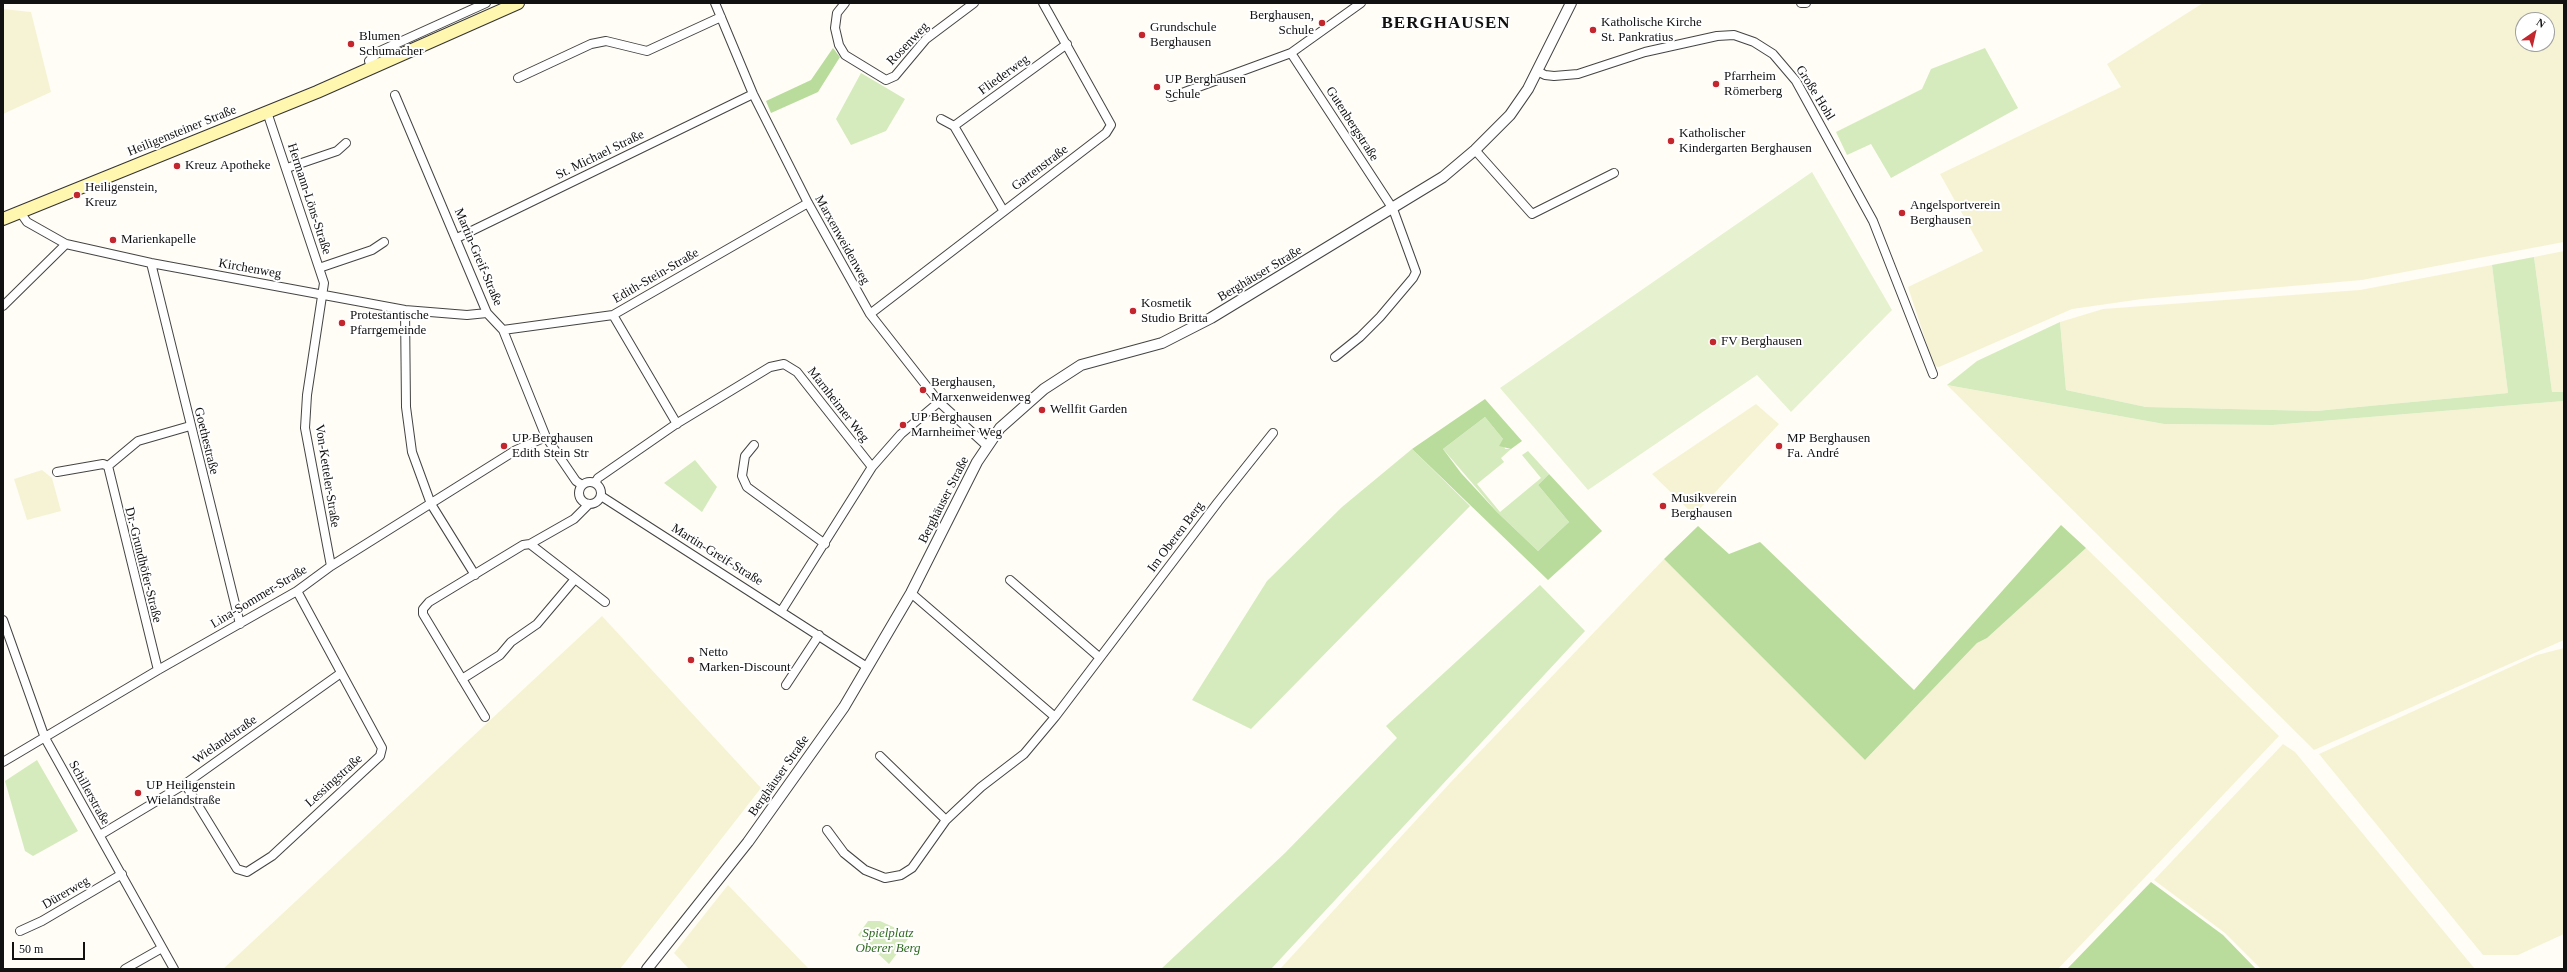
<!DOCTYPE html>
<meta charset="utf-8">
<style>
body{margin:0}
#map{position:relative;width:2567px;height:972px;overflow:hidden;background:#fffdf5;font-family:"Times New Roman",serif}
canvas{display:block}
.frame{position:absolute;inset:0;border:4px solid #111;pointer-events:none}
.north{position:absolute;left:2515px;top:12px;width:40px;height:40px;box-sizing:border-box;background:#fff;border:1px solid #a0a0a0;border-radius:50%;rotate:34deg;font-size:11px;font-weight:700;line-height:16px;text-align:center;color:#111}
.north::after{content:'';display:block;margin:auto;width:14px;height:18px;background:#c4262e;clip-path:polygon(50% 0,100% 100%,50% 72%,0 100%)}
.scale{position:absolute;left:12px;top:942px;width:73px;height:18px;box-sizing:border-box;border:2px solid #111;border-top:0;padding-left:5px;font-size:12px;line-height:14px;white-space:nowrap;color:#111;-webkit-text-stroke:3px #fff;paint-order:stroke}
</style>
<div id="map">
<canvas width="2567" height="972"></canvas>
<div class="frame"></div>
<div class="north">N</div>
<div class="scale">50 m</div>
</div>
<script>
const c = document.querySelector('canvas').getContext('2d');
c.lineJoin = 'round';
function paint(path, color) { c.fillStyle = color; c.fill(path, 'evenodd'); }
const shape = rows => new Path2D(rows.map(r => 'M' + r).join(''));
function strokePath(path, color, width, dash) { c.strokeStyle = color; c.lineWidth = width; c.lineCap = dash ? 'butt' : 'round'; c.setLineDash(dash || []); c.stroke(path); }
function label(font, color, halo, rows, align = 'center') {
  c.font = font + ' "Times New Roman",serif'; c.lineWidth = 4; c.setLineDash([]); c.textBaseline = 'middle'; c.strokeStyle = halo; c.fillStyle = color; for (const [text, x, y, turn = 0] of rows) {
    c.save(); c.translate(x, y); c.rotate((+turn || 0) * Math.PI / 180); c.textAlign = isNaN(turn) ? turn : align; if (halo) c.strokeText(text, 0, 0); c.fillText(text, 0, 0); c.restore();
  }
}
paint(shape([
 [2203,3,2564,3,2564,242,2362,280,2142,299,2072,309,1939,367,1934,366,1908,287,1983,251,1940,174,2121,87,2107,64],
 [2523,20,2547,20,2547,44,2523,44],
 [3,9,31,12,51,92,3,114],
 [2564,251,2564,392,2552,392,2534,257],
 [2492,265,2508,393,2316,411,2146,407,2066,390,2060,322,2103,309,2360,290],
 [1947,385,2164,424,2273,425,2564,401,2564,640,2314,750],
 [1756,404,1779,424,1694,515,1652,474],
 [42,470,52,478,61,511,27,520,14,479],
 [2086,548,2279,736,2058,969,1280,969,1450,783,1664,559,1865,760,1977,643,1987,638],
 [602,616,761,788,620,969,223,969],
 [2564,648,2564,934,2518,955,2483,955,2319,754,2537,655],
 [2283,744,2295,752,2475,969,2261,969,2225,933,2154,880],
 [728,885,809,969,689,969,674,953]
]), '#f6f3d4');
paint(shape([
 [1985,48,2018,108,1891,178,1871,144,1847,155,1836,132,1922,89,1931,69],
 [861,73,905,99,886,131,851,145,836,119],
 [2534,257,2552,392,2564,392,2564,401,2273,425,2164,424,1947,385,1977,361,2060,322,2066,390,2146,407,2316,411,2508,393,2492,265],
 [1485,417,1503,439,1505,449,1511,449,1501,458,1504,462,1477,484,1500,512,1541,478,1522,455,1528,451,1549,474,1538,485,1569,522,1538,551,1497,512,1443,449],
 [1412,449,1470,506,1251,729,1192,700,1267,581,1342,507],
 [695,460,717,487,702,512,664,483],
 [1540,585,1585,631,1271,969,1161,969,1285,853,1397,738,1386,726],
 [37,760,78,831,33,856,25,851,5,781],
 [868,921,880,921,911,935,889,964,858,935]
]), '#d5ebbd');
paint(shape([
 [833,48,840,57,818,92,771,113,766,101,811,80],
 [1485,399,1522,441,1511,449,1499,446,1503,439,1485,417,1443,449,1461,473,1497,512,1538,551,1569,522,1538,485,1549,474,1602,531,1548,580,1412,449],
 [2061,525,2086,548,1987,638,1977,643,1865,760,1664,559,1698,526,1729,554,1760,542,1914,690],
 [2151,882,2223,935,2256,969,2067,969]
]), '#b9dc9c');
paint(shape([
 [1812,172,1892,310,1791,412,1757,375,1588,490,1500,388]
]), '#e6f2cf');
const minor = shape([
 [715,3,753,94,808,203,870,314,939,402,987,446],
 [845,3,837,13,835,28,839,45,845,55,886,80,895,76,926,39,974,3],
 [1801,3,1806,3],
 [371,68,369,61,380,51,486,3],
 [1537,71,1545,75,1554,76,1578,74,1645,52,1717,36,1734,35,1754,42,1773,54,1796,81,1873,221,1933,374],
 [518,78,591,44,606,41,647,51,721,17],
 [395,95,487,313,503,330,546,437,576,481,582,485],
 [1171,97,1291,53],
 [267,112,324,283,307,395,305,428,331,566],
 [941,119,954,126],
 [1475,150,1532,214,1614,173],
 [287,168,337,151,346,143],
 [1003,210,954,126,1067,44],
 [20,212,27,222,66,244,151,263,405,310,467,315,487,313],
 [457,238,753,94],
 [151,263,240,624],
 [319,268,372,250,384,242],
 [3,306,66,244],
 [405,310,406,407,412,452,431,504,475,575],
 [870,314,1106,133,1111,125,1043,3],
 [613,315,677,424],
 [503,330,613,315,808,203],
 [1335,357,1360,337,1380,317,1413,278,1416,272,1393,209,1291,53,1361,3],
 [754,445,745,456,742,476,747,487,825,544],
 [872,467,901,434,939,402],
 [57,472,103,464,108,466],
 '579 493a11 11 0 1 1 22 0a11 11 0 1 1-22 0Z',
 [595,483,598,478,676,424,770,367,784,364,797,372,872,467,782,610],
 [601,496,867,667],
 [530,544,605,602],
 [1010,580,1099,657],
 [911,593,1055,717,1218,502,1273,433],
 [3,620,45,738,174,969],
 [158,670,108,466,138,441,190,426],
 [462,679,500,655,511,642,537,624,575,579],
 [786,685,819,635],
 [485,717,423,614,423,609,429,602,523,545,530,544,574,519,589,504],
 [3,762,158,670,297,591,331,566,516,450,546,437],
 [185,784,237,869,247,872,272,856,380,756,382,748,297,591],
 [946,820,981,787,1024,754,1055,717],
 [827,830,844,853,865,870,885,878,901,875,912,868,946,820,880,756],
 [100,835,185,784,341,673],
 [20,931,42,921,122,874],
 [125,969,162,948]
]);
const tertiary = shape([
 [647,969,748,842,844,707,911,593,977,462,1000,428,1044,389,1081,365,1162,343,1211,318,1443,177,1475,150,1510,115,1528,89,1571,3]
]);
const secondary = shape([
 [3,219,317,92,518,3]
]);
strokePath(minor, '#444', 10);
strokePath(tertiary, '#444', 12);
strokePath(secondary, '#333', 14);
strokePath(minor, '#fff', 8);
strokePath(tertiary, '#fff', 10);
strokePath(secondary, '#fff6b0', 12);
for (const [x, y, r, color] of [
 [1322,23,4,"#c4262e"],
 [1593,30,4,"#c4262e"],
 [1142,35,4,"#c4262e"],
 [351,44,4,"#c4262e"],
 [1716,84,4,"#c4262e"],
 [1157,87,4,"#c4262e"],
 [1671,141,4,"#c4262e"],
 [177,166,4,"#c4262e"],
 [77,195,4,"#c4262e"],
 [1902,213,4,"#c4262e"],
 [113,240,4,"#c4262e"],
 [1133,311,4,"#c4262e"],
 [342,323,4,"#c4262e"],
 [1713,342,4,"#c4262e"],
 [923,390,4,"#c4262e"],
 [1042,410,4,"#c4262e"],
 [903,425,4,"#c4262e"],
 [504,446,4,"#c4262e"],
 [1779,446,4,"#c4262e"],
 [1663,506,4,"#c4262e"],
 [691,660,4,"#c4262e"],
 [138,793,4,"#c4262e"]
]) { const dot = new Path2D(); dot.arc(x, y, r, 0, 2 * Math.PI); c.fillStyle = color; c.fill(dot); strokePath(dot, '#fff', 1.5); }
label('13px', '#111', '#fff', [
 ["Berghausen,",1314,16,"right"],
 ["Schule",1314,31,"right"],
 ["Katholische Kirche",1601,23],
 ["St. Pankratius",1601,38],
 ["Grundschule",1150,28],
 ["Berghausen",1150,43],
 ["Blumen",359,37],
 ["Schumacher",359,52],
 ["Pfarrheim",1724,77],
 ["Römerberg",1724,92],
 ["UP Berghausen",1165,80],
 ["Schule",1165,95],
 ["Katholischer",1679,134],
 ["Kindergarten Berghausen",1679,149],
 ["Kreuz Apotheke",185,166],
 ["Heiligenstein,",85,188],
 ["Kreuz",85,203],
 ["Angelsportverein",1910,206],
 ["Berghausen",1910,221],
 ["Marienkapelle",121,240],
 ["Kosmetik",1141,304],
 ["Studio Britta",1141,319],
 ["Protestantische",350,316],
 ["Pfarrgemeinde",350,331],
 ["FV Berghausen",1721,342],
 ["Berghausen,",931,383],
 ["Marxenweidenweg",931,398],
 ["Wellfit Garden",1050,410],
 ["UP Berghausen",911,418],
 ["Marnheimer Weg",911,433],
 ["UP Berghausen",512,439],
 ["Edith Stein Str",512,454],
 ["MP Berghausen",1787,439],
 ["Fa. André",1787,454],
 ["Musikverein",1671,499],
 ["Berghausen",1671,514],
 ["Netto",699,653],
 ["Marken-Discount",699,668],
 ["UP Heiligenstein",146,786],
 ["Wielandstraße",146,801]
], 'left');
label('13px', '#111', '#fff', [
 ["Rosenweg",908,44,-46],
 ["Fliederweg",1004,75,-36],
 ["Große Hohl",1815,93,58],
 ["Gutenbergstraße",1352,124,57],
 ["Heiligensteiner Straße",182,131,-22],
 ["St. Michael Straße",600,155,-26],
 ["Gartenstraße",1040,168,-37],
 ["Hermann-Löns-Straße",309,199,72],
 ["Marxenweidenweg",842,240,61],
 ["Martin-Greif-Straße",478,257,67],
 ["Kirchenweg",250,269,10],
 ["Berghäuser Straße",1260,274,-31],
 ["Edith-Stein-Straße",656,276,-30],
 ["Marnheimer Weg",838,405,52],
 ["Goethestraße",206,441,76],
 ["Von-Ketteler-Straße",327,476,81],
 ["Berghäuser Straße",944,500,-63],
 ["Im Oberen Berg",1176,537,-53],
 ["Martin-Greif-Straße",717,555,32],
 ["Dr.-Grundhöfer-Straße",143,565,76],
 ["Lina-Sommer-Straße",259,597,-31],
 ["Wielandstraße",225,740,-35],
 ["Berghäuser Straße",779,776,-55],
 ["Lessingstraße",334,781,-42],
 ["Schillerstraße",89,793,61],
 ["Dürerweg",66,893,-30]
]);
label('italic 13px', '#2f6b1f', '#fff', [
 ["Spielplatz",888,934],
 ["Oberer Berg",888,949]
]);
c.letterSpacing = '1px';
label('bold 17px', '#111', '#fff', [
 ["BERGHAUSEN",1446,24]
]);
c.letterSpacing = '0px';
</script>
